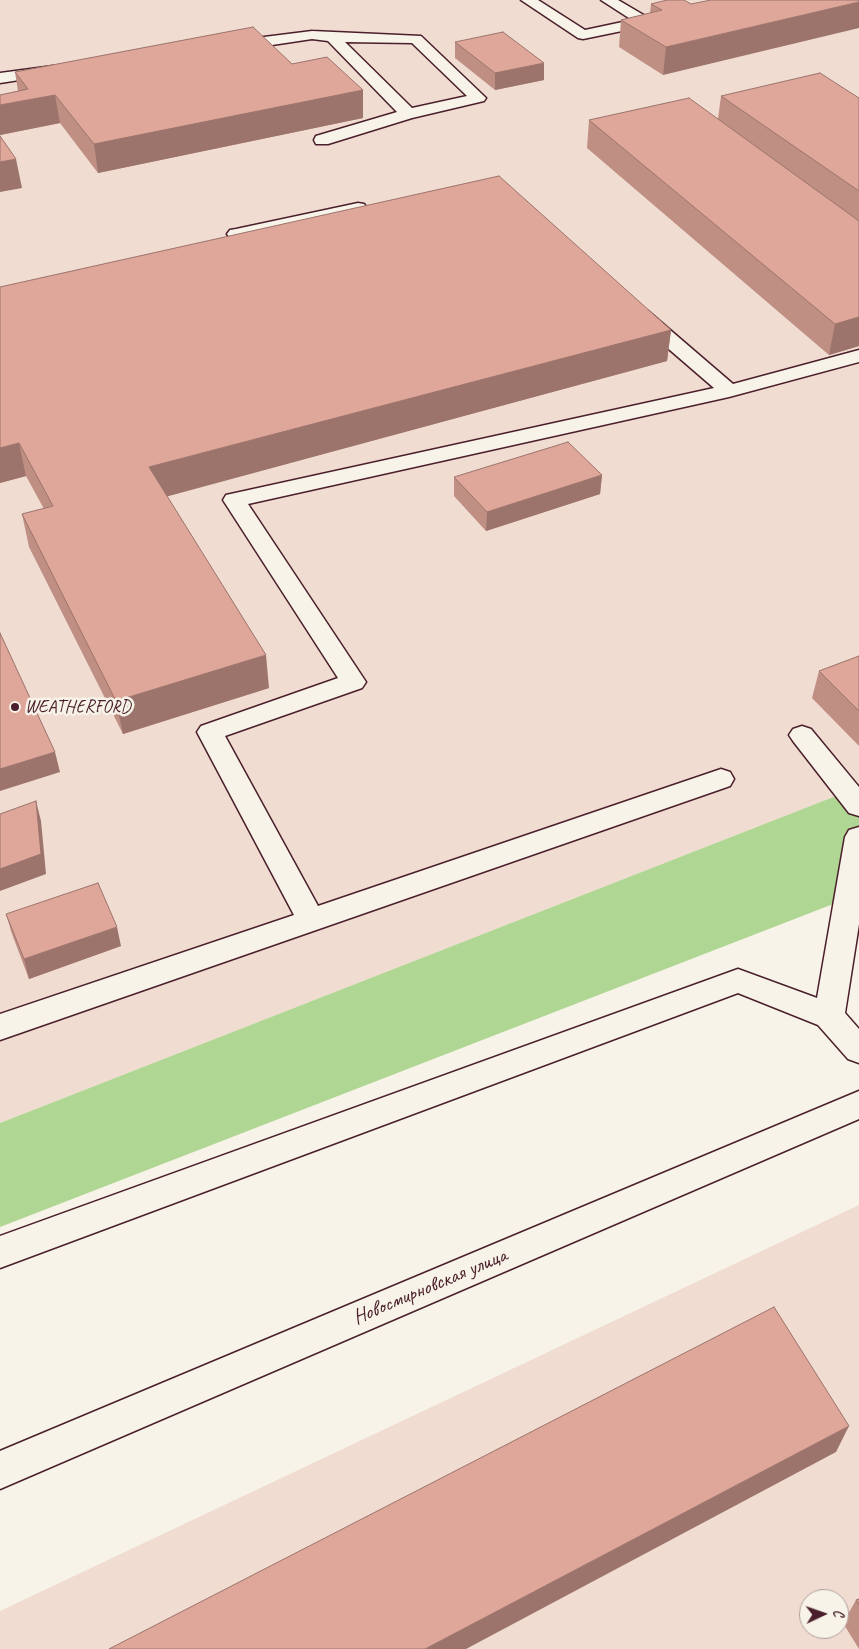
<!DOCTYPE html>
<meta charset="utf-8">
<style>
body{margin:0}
#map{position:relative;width:859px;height:1649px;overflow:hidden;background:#f7f3e8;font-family:Caveat,sans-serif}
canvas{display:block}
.north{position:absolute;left:799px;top:1589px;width:50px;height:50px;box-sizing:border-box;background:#f7f3e8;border:1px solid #b29e9c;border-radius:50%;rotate:87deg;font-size:14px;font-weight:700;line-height:20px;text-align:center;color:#4a1f2b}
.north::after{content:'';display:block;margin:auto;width:18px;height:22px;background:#4a1f2b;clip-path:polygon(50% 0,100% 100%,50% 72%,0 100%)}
</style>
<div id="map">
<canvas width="859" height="1649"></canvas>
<div class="north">С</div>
</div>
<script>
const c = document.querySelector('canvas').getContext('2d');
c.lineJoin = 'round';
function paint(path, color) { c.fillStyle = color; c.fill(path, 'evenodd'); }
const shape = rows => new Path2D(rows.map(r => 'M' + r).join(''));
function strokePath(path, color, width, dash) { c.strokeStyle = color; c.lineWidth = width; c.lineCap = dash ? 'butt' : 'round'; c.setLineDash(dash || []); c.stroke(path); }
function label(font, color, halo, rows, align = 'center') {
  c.font = font + ' Caveat,sans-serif'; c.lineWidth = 5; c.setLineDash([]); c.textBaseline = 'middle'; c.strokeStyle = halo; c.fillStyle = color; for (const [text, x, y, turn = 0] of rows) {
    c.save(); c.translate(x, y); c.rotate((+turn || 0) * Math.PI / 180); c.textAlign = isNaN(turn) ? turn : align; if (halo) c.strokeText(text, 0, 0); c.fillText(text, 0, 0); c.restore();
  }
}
paint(shape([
 [0,0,859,0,859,787,0,1123],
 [859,1205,859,1649,0,1649,0,1611],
 [809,1599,839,1599,839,1629,809,1629]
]), '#f0dcd1');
paint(shape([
 [859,787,859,894,0,1227,0,1123]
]), '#afd692');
const minor = shape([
 [521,0,538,0,585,30,632,20,601,0,618,0,647,17,657,15,662,16,664,19,662,22,651,25,583,39,578,38,521,0],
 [312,31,421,36,486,98,484,101,412,118,328,144,316,144,314,140,316,136,397,112,328,41,312,39,232,51,227,49,224,46,227,43,232,41,312,31],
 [345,42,412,43,467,96,412,108,345,42],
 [53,66,58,68,61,71,58,74,0,83,0,73,53,66],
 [358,203,364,204,367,208,364,212,236,239,230,238,227,234,230,230,236,229,358,203],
 [641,309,648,311,733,384,859,350,859,362,729,397,248,504,366,682,362,688,225,736,318,906,721,769,730,772,734,779,730,786,0,1040,0,1014,294,915,197,732,201,726,338,678,223,500,226,495,714,388,634,319,631,315,634,311,641,309],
 [802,726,811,729,859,787,859,816,849,813,793,741,789,735,793,729,802,726],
 [859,827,859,924,845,1013,859,1029,859,1063,848,1059,818,1025,738,993,0,1268,0,1236,738,969,817,998,845,837,849,830,859,827],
 [859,1091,859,1119,0,1489,0,1451,859,1091]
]);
strokePath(minor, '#4a1f2b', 3);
paint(minor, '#f7f3e8');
paint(shape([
 [684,0,663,75,619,47,621,20,650,13,651,4],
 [455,42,544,80,495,90,455,58],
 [292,64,363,90,363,118,98,173,60,123,0,135,0,95,18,91,15,72],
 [721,96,859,98,859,346,829,355,587,148,589,120,718,119],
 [0,287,671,330,667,361,167,496,269,688,123,734,29,547,22,514,44,509,26,476,0,483],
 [602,475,600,494,486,531,454,496,454,477],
 [859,656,859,746,812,698,819,671],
 [6,914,121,946,29,979,12,934],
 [859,1599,859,1649,843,1623,856,1600]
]), '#c08f84');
paint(shape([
 [859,2,859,28,663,75,666,47],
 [544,63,544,80,495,90,495,73],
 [363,90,363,118,98,173,94,144],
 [55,95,60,123,0,135,0,105],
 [16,159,22,188,0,192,0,162],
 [859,317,859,346,829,355,835,324],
 [671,330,667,361,154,500,149,467],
 [19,443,26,476,0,483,0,448],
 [602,475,600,494,486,531,487,512],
 [266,655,269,688,123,734,116,701],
 [55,752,60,772,0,791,0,769],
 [36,801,41,821,46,874,0,891,0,869],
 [117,927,121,946,29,979,24,959],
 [849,1426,836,1452,466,1649,425,1649]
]), '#9c746c');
const building = shape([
 [667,0,684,0,691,4,711,0,859,0,859,2,666,47,621,20,662,10,651,4,667,0],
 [253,27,292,64,327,57,363,90,94,144,55,95,0,105,0,95,28,89,15,72,253,27],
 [503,32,544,63,495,73,455,42,503,32],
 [820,73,859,98,859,191,721,96,820,73],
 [689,98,859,221,859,317,835,324,589,120,689,98],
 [0,136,16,159,0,162,0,136],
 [499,176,671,330,149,467,266,655,116,701,22,514,53,506,19,443,0,448,0,287,499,176],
 [568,442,602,475,487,512,454,477,568,442],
 [0,633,55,752,0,769,0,633],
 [859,656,859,711,819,671,859,656],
 [36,801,41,854,0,869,0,814,36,801],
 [98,883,117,927,24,959,6,914,98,883],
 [774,1307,849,1426,425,1649,109,1649,774,1307],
 [859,1599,859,1605,856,1600,859,1599]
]);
paint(building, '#dfa69a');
strokePath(building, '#9c746c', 1);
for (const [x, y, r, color] of [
 [15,707,5,"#4a1f2b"]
]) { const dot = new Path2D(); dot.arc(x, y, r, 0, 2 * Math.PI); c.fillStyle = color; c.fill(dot); strokePath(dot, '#f7f3e8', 2); }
label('18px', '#4a1f2b', '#f7f3e8', [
 ["WEATHERFORD",25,707]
], 'left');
label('21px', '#4a1f2b', '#f7f3e8', [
 ["Новосмирновская улица",430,1287,-23]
]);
</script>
